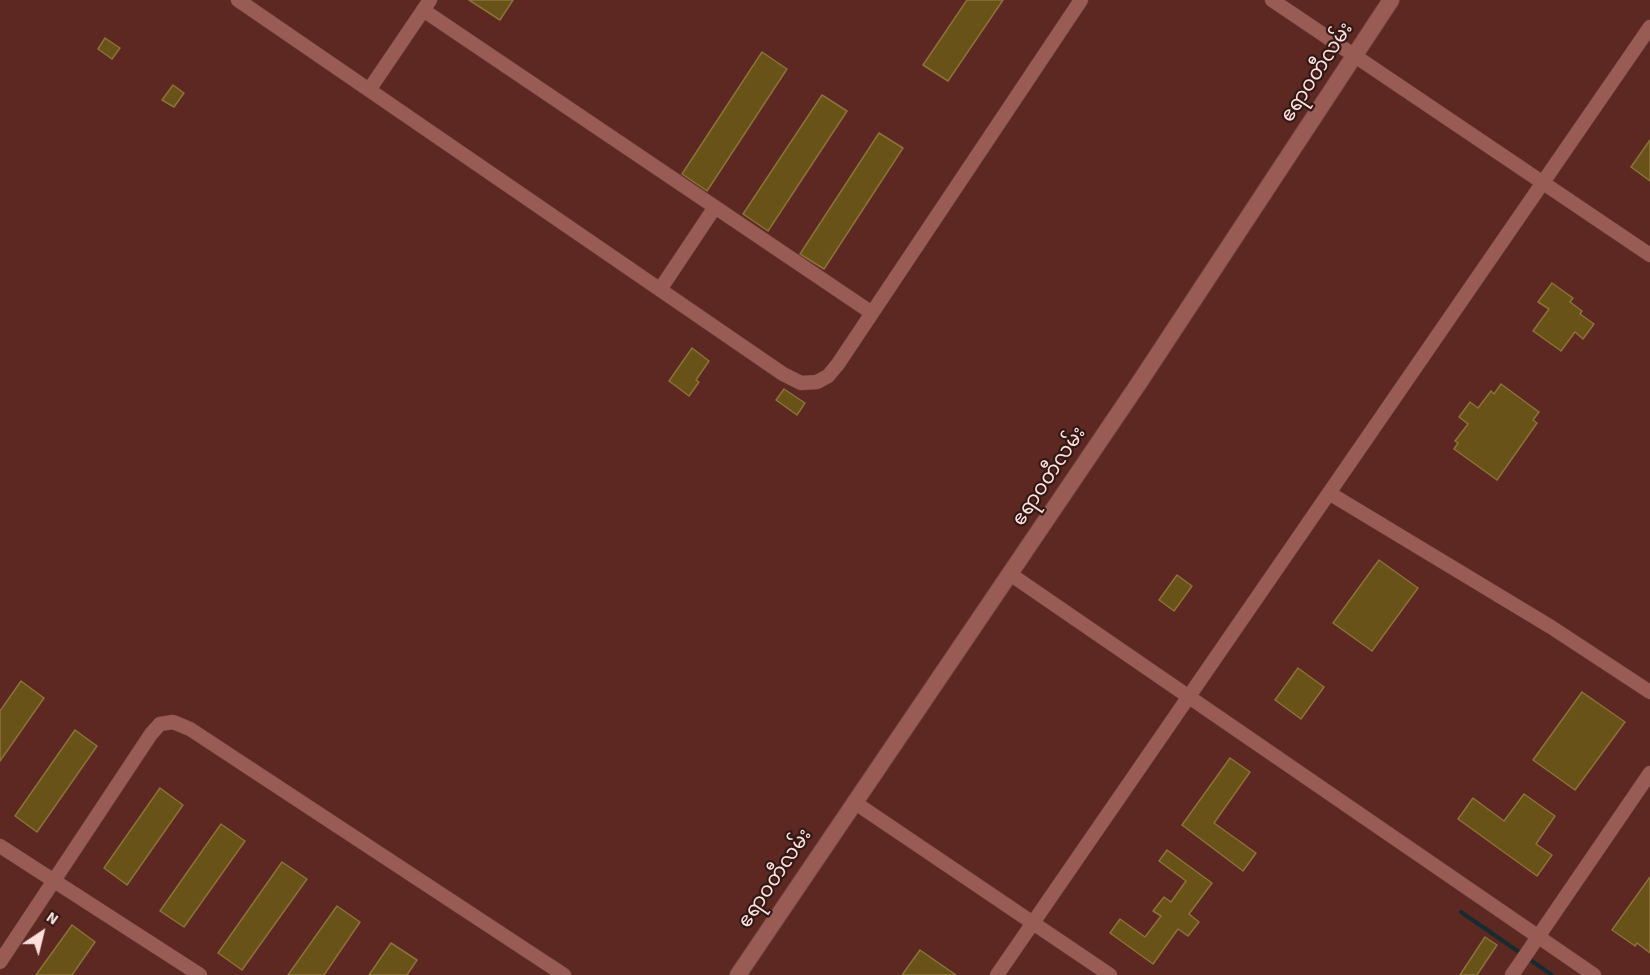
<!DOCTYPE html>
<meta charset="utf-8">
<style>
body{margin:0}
#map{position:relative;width:1650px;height:975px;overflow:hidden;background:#5d2722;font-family:"Source Sans 3",sans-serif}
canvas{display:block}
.north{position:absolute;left:12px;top:903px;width:60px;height:60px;-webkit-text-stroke:4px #321916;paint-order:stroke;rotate:35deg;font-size:16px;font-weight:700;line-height:24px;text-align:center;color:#fde0dc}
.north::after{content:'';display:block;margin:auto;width:21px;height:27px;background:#fde0dc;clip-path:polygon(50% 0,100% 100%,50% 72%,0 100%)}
</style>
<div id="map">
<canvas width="1650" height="975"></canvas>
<div class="north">N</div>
</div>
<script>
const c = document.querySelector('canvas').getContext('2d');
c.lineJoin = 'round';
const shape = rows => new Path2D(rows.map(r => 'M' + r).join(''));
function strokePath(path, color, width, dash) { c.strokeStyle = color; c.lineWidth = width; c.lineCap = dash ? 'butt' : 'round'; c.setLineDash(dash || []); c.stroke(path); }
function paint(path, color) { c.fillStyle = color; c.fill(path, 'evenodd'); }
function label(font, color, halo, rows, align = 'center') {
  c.font = font + ' "Source Sans 3","Noto Sans Myanmar",sans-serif'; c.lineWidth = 4.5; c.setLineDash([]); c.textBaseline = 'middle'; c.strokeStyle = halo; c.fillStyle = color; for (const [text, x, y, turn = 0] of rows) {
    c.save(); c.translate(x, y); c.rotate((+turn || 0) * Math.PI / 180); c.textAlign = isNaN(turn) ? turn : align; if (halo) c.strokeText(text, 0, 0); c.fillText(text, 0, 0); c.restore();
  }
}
strokePath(shape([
 [1461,912,1522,954],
 [1529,959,1552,975]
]), '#172c2f', 4);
const building = shape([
 [469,0,513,0,500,20,469,0],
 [967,0,1003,0,948,81,923,65,967,0],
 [105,38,120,48,112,59,98,49,105,38],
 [762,52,787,69,707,191,682,174,762,52],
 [173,85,184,93,174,107,162,100,173,85],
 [822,95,847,111,768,231,743,214,822,95],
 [879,133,903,148,824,269,800,254,879,133],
 [1650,140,1650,181,1631,167,1650,140],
 [1552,283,1573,298,1570,302,1582,311,1580,314,1594,324,1583,339,1575,332,1561,351,1533,331,1549,309,1538,302,1552,283],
 [692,348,709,361,696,380,699,382,689,396,669,381,692,348],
 [1501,384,1539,412,1533,420,1537,423,1497,480,1454,449,1458,443,1455,441,1468,424,1459,417,1470,402,1478,408,1491,391,1494,394,1501,384],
 [784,389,805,403,797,415,776,400,784,389],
 [1379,560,1418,588,1372,651,1333,623,1379,560],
 [1177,575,1192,586,1174,611,1159,600,1177,575],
 [1298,668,1324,687,1301,719,1275,700,1298,668],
 [21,681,44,698,0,761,0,711,21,681],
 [1582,692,1625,722,1575,790,1533,760,1582,692],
 [75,730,97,746,37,832,15,816,75,730],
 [1230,758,1250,772,1214,823,1256,853,1243,871,1182,825,1230,758],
 [160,788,183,805,127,885,104,868,160,788],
 [1524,794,1555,816,1536,844,1552,855,1537,876,1458,819,1473,798,1504,821,1524,794],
 [221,824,245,841,184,927,160,911,221,824],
 [1167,850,1212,883,1189,914,1199,922,1188,936,1178,929,1153,964,1110,933,1120,919,1145,937,1161,916,1153,911,1164,897,1171,902,1186,881,1159,861,1167,850],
 [282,862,307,879,242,970,218,953,282,862],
 [1650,877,1650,953,1637,943,1635,946,1612,930,1650,877],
 [337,906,360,922,324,975,288,975,337,906],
 [72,925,95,942,72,975,36,975,72,925],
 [1485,937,1497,945,1477,975,1460,975,1485,937],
 [391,943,417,960,407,975,369,975,391,943],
 [920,950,956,975,902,975,920,950]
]);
paint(building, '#695217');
strokePath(building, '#8a733a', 1.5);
const minor = shape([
 [238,0,783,374,801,383,817,382,828,376,838,364,1081,0],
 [1272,0,1650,255],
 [423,10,872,313],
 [369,90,430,0],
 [661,288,715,207],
 [1329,493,1551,627,1650,692],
 [1010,574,1594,975],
 [854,802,1110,975],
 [0,846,200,975],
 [0,962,151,734,160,724,173,722,190,729,564,975],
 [997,975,1650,27],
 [1512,975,1650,773]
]);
const tertiary = shape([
 [738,975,1139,383,1391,0]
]);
strokePath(minor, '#714240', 15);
strokePath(tertiary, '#714240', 18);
strokePath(minor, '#985c55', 14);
strokePath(tertiary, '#985c55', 16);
label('20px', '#fde0dc', '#321916', [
 ["ဧရာဝတီလမ်း",1318,73,-57],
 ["ဧရာဝတီလမ်း",1050,477,-56],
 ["ဧရာဝတီလမ်း",776,879,-56]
]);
</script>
